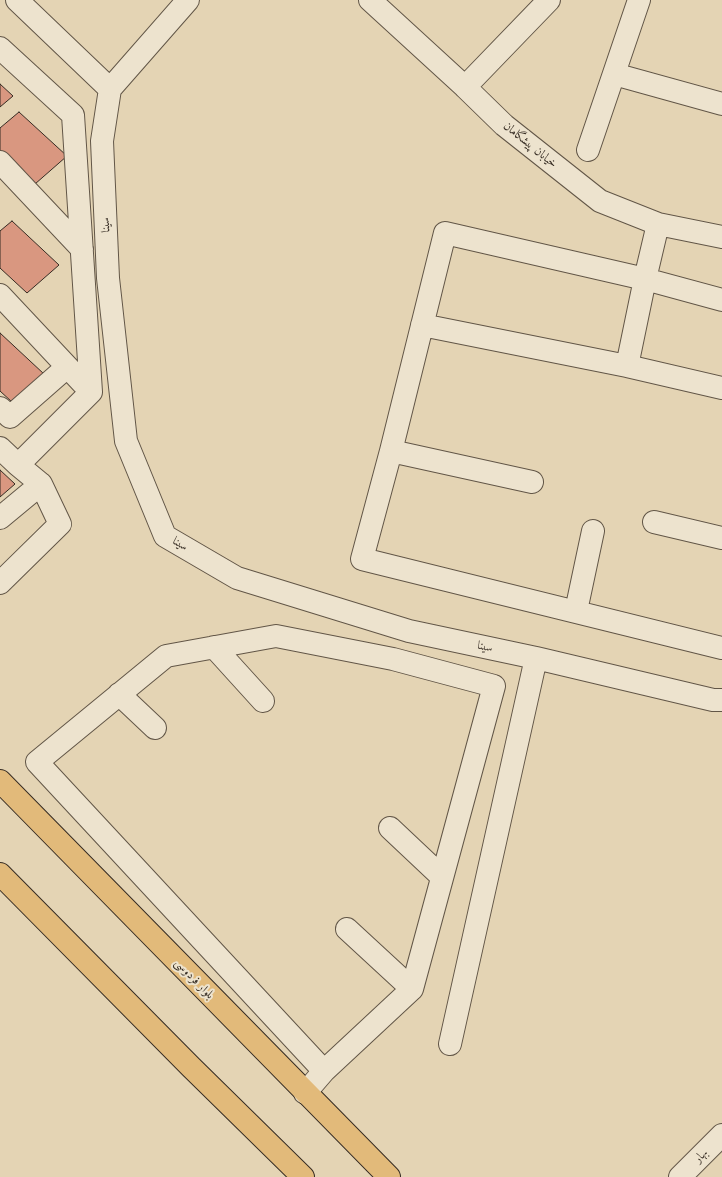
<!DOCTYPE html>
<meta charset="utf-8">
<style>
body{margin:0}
canvas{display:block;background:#e4d4b4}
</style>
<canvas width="722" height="1177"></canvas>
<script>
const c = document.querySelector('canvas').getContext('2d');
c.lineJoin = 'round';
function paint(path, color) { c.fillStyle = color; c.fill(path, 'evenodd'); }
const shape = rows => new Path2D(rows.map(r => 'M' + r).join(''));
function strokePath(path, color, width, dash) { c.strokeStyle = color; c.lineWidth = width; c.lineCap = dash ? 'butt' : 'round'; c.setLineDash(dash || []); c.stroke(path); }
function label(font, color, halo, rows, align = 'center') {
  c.font = font + ' "Old Standard TT",Amiri,serif'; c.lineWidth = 4; c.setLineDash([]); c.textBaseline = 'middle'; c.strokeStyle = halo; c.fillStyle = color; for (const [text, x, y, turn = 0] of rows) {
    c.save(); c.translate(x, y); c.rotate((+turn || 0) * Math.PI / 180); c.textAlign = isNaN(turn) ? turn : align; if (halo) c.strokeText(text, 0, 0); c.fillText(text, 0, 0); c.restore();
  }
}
const building = shape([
 [0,84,13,96,0,107,0,84],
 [19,112,67,156,35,184,0,152,0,128,19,112],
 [12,221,59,265,27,293,0,268,0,231,12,221],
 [0,333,44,374,12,402,0,391,0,333],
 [0,470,15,484,0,497,0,470]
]);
paint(building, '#d99780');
strokePath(building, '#362c23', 1);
const minor = shape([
 [17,0,110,89],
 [188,0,110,89,102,141,108,278,126,441,165,536,237,578,409,631,536,658,713,700,722,700],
 [370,0,465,87,504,125,600,201,658,224,722,237],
 [0,48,73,115,91,392,18,465,41,484,60,524,0,583],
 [614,74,722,104],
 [465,87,549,0],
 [588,150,639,0],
 [0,162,82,249],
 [658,224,645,279,627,366,722,388],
 [0,295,91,392],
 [722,300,645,279,445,233,391,451,362,559,722,648],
 [422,325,627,366],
 [0,408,10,417,67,367],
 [0,448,18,465],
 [391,451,532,482],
 [0,518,41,484],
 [654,522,722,538],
 [576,611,593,531],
 [214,647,263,701],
 [119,694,155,728],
 [390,828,442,877],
 [347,929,412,989],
 [450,1044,536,658],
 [305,1093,324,1071,412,989,494,686,393,659,276,636,166,656,37,762,324,1071],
 [680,1177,722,1135]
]);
const major = shape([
 [0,781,389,1177],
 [0,874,191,1067,303,1177]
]);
strokePath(minor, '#625647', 24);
strokePath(major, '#362c23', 24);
strokePath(minor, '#ede3ce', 22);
strokePath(major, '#e2ba7a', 22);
label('12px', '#362c23', '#ede3ce', [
 ["خیابان پیشگامان",530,145,39],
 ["سینا",106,225,-92],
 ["سینا",180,544,31],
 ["سینا",485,647,12],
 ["بلوار فردوسی",194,979,46],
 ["بهار",701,1156,-45]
]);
</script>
